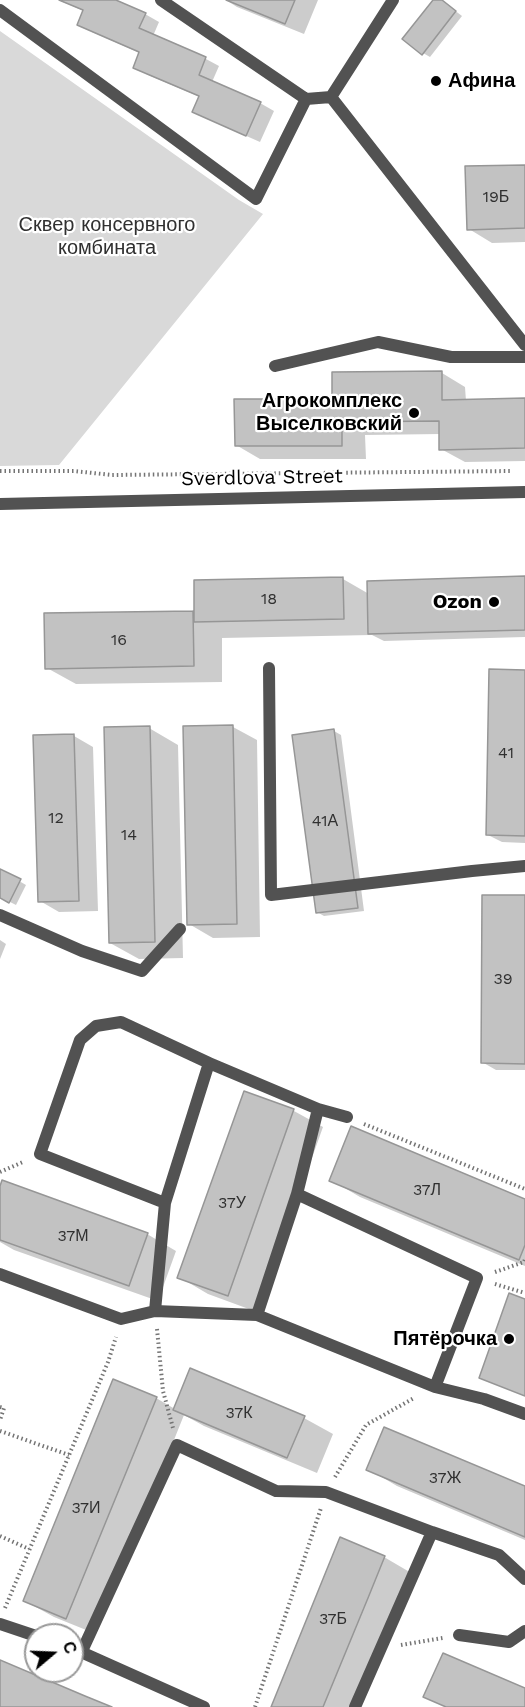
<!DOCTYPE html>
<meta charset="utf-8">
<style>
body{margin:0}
#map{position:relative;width:525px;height:1707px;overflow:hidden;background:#fff;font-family:"Work Sans",sans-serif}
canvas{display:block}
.north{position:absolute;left:24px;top:1623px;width:60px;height:60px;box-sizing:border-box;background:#fff;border:2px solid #999;border-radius:50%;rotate:71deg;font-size:16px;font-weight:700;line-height:24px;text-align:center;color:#000}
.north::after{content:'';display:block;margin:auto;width:21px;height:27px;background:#000;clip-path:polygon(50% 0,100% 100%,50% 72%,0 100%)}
</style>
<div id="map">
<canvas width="525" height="1707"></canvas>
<div class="north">С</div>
</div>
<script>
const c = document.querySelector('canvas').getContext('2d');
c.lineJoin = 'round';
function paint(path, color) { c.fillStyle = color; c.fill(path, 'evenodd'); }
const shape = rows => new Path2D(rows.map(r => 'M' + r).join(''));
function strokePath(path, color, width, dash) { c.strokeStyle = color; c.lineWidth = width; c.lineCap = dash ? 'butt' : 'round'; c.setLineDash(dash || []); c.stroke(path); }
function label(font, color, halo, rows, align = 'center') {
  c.font = font + ' "Work Sans",sans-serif'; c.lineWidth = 4.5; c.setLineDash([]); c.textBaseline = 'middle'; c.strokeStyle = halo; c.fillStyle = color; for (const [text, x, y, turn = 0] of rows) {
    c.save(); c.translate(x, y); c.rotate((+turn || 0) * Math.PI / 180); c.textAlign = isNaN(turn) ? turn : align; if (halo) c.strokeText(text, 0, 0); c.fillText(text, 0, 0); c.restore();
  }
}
paint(shape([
 [0,31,239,200,263,214,59,465,0,466]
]), '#d9d9d9');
paint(shape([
 [58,0,112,0,145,14,159,22,153,36,206,59,219,66,212,82,260,103,274,111,260,142,208,119,194,112,200,97,148,75,134,67,140,53,92,32,79,24,84,11],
 [226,0,318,0,304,34,237,7],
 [435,0,441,0,462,16,430,57,423,53],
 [525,166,525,242,492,243,469,229],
 [442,373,465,387,466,401,525,400,525,461,465,462,441,449,441,434,365,435,366,459,260,459,236,445,334,400],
 [525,578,525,637,384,641,372,635,222,638,222,682,76,684,47,668,46,615,195,612,343,579,369,594],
 [525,671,525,843,502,842,488,835],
 [233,727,257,740,260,937,213,938,189,924],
 [149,728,178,745,183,958,139,959,110,943],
 [334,731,341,735,364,911,324,916,317,912],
 [74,736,93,747,98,911,59,912,40,901],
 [0,870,26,885,16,905,0,897],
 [525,897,525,1070,496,1070,482,1062],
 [0,940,6,944,0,959],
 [245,1093,294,1111,323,1127,257,1312,208,1294,179,1277],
 [331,1180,525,1200,525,1266,360,1197],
 [0,1191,147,1234,176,1251,158,1301,14,1250,0,1242],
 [156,1398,175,1409,304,1418,333,1434,317,1473,204,1426,184,1415,96,1634,54,1617,25,1601],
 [368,1469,525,1488,525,1540,397,1486],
 [384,1557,413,1574,359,1707,274,1707]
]), '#0003');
const building = shape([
 [59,0,116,0,146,13,139,28,206,57,199,75,261,102,246,136,192,112,199,96,133,68,139,52,77,25,83,10,59,0],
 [226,0,295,0,285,24,226,0],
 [433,0,442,0,456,11,422,55,402,39,433,0],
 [525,165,525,228,467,230,465,166,525,165],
 [442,371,442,400,525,398,525,448,439,450,439,421,342,422,342,446,235,446,234,399,332,399,332,372,442,371],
 [525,576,525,630,368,634,367,581,525,576],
 [343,577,344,619,194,622,194,580,343,577],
 [193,611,194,666,45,669,44,613,193,611],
 [489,669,525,670,525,836,486,835,489,669],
 [233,725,237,924,187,925,183,726,233,725],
 [150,726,155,942,109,943,104,727,150,726],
 [334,729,358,908,316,913,292,735,334,729],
 [74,734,79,901,38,902,33,735,74,734],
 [0,869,21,879,9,903,0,898,0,869],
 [482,895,525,895,525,1064,481,1063,482,895],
 [244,1091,294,1109,228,1296,177,1278,244,1091],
 [351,1126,525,1199,525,1245,519,1260,329,1181,351,1126],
 [2,1180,148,1233,129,1286,0,1240,0,1186,2,1180],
 [509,1293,525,1299,525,1396,479,1378,509,1293],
 [190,1368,305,1416,287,1458,173,1410,190,1368],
 [113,1379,157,1397,66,1619,23,1601,113,1379],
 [384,1427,525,1486,525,1537,366,1470,384,1427],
 [340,1537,385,1556,368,1598,323,1707,271,1707,340,1537],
 [443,1653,525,1688,525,1707,446,1707,423,1697,443,1653],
 [0,1660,85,1696,112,1707,0,1707,0,1660]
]);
paint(building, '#c2c2c2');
strokePath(building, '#969696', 1.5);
strokePath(shape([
 [0,471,74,471,112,475,512,471],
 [364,1124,525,1189],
 [0,1172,23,1162],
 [495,1272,524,1262,525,1259],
 [495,1284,525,1293],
 [157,1329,163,1391,173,1428],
 [0,1407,4,1408,0,1420],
 [0,1431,69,1455],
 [335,1477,366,1425,414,1398],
 [0,1536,29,1549],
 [5,1608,108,1362,116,1337],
 [401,1645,443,1638],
 [255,1707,321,1508]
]), '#747474', 4, [1.5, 3]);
strokePath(shape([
 [161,0,306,99,331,97],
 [0,10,256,199,306,99],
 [331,97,525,345],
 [331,97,393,0],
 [275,366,378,342,451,357,525,357],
 [269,668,271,895,472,871,525,866],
 [0,915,82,951,142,971,180,929],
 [209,1063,318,1109,347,1117],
 [297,1194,318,1109],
 [0,1274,121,1319,155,1311,257,1315,435,1387,484,1399,525,1414],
 [155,1311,165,1203,209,1063,121,1022,96,1026,80,1040,40,1154,165,1203],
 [257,1315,297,1194,477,1278,435,1387],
 [0,1624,36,1636],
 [459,1635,509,1642,525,1631],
 [72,1648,204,1707],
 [82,1651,177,1445,276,1491,326,1492,432,1532,499,1555,525,1579],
 [355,1707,432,1532]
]), '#525252', 12);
strokePath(shape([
 [0,504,525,492]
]), '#525252', 12);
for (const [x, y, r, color] of [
 [436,81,6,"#000"],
 [414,413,6,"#000"],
 [494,602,6,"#000"],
 [509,1339,6,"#000"]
]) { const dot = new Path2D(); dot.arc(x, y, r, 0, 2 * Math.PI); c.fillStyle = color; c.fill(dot); strokePath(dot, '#fff', 2); }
label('16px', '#303030', null, [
 ["19Б",496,197],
 ["18",269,599],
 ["16",119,640],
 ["41",506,753],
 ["12",56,818],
 ["41А",325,821],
 ["14",129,835],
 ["39",503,979],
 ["37Л",427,1190],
 ["37У",232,1203],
 ["37М",73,1236],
 ["37К",239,1413],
 ["37Ж",445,1478],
 ["37И",86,1508],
 ["37Б",333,1619]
]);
label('bold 20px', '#000', '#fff', [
 ["Афина",448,81,"left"],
 ["Агрокомплекс",402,401],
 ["Выселковский",402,424],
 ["Ozon",482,602],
 ["Пятёрочка",497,1339]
], 'right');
label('20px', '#303030', '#fff', [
 ["Сквер консервного",107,225],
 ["комбината",107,248]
]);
label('20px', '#000', '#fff', [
 ["Sverdlova Street",262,478,-1]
]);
</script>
